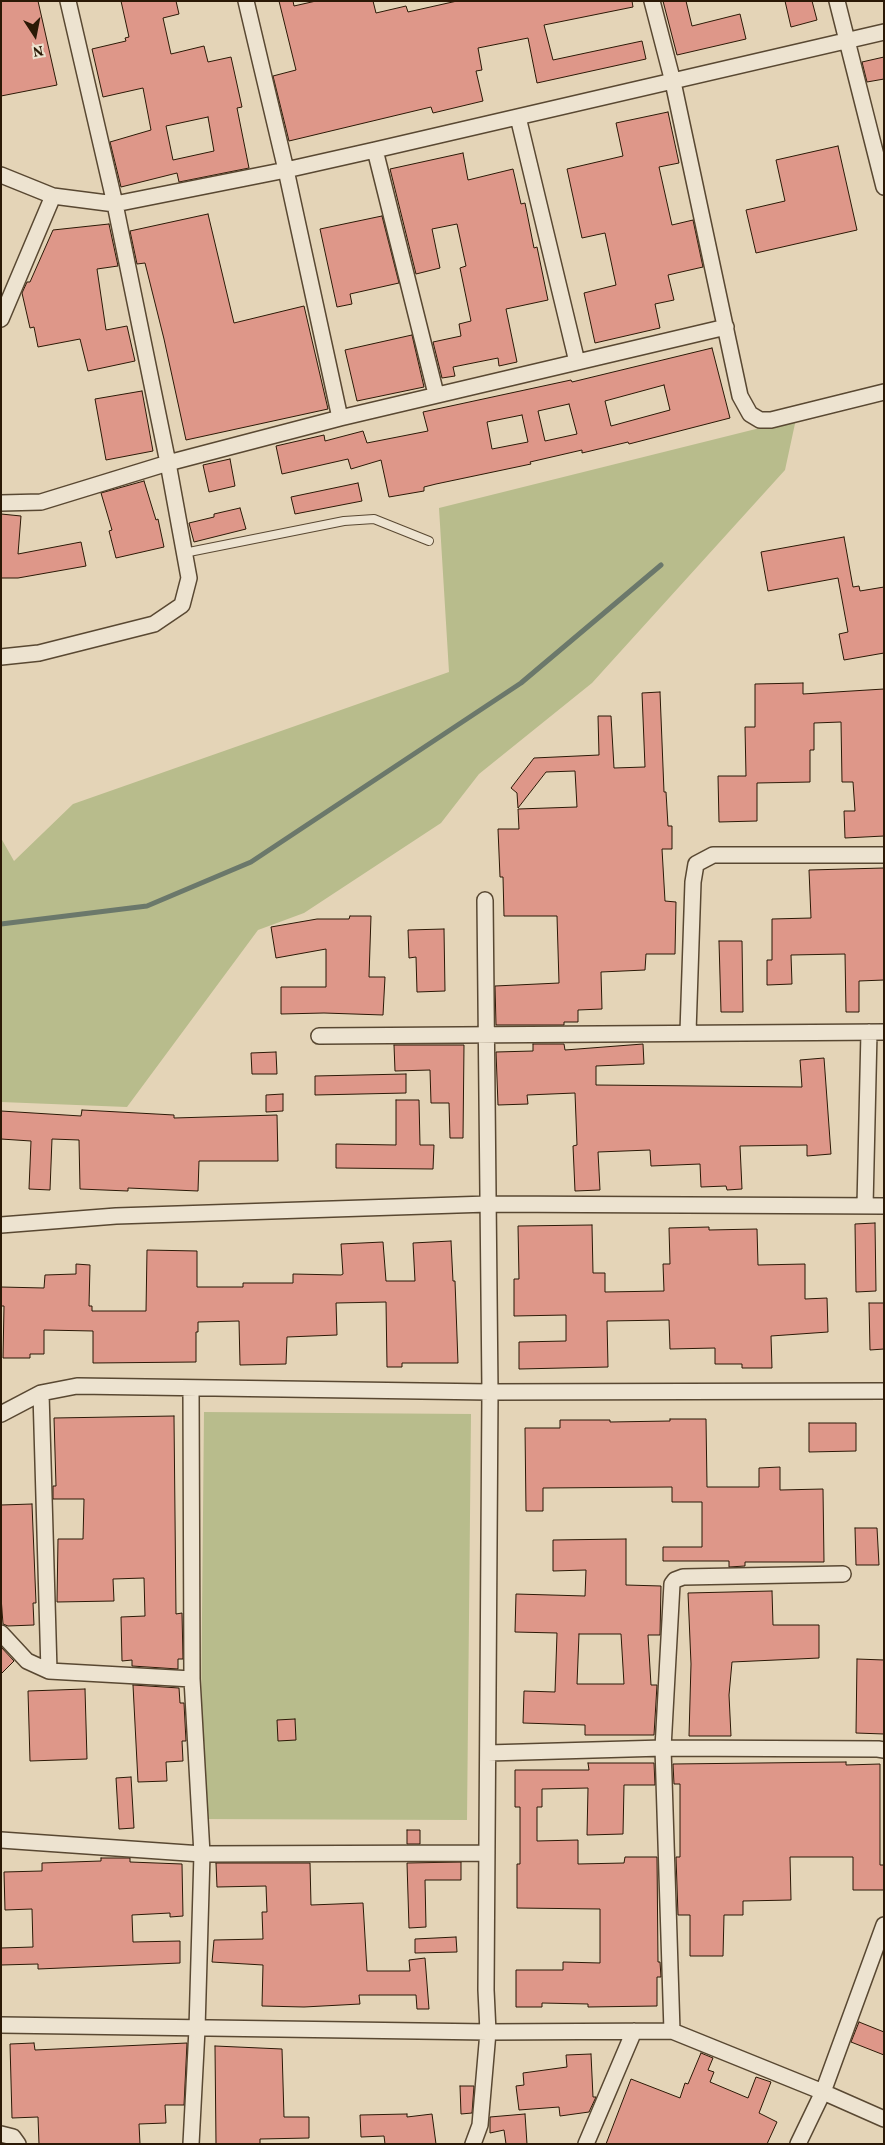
<!DOCTYPE html>
<style>
body{margin:0}
#map{position:relative;width:885px;height:2145px;overflow:hidden;background:#e4d4b7;font-family:Vollkorn,serif}
canvas{display:block}
.frame{position:absolute;inset:0;border:2px solid #2b1906;pointer-events:none}
.north{position:absolute;left:10px;top:10px;width:50px;height:50px;-webkit-text-stroke:4px #ede3d0;paint-order:stroke;rotate:169deg;font-size:14px;font-weight:700;line-height:20px;text-align:center;color:#2b1906}
.north::after{content:'';display:block;margin:auto;width:18px;height:22px;background:#2b1906;clip-path:polygon(50% 0,100% 100%,50% 72%,0 100%)}
</style>
<div id="map">
<canvas width="885" height="2145"></canvas>
<div class="frame"></div>
<div class="north">N</div>
</div>
<script>
const c = document.querySelector('canvas').getContext('2d');
c.lineJoin = 'round';
function paint(path, color) { c.fillStyle = color; c.fill(path, 'evenodd'); }
const shape = rows => new Path2D(rows.map(r => 'M' + r).join(''));
function strokePath(path, color, width, dash) { c.strokeStyle = color; c.lineWidth = width; c.lineCap = dash ? 'butt' : 'round'; c.setLineDash(dash || []); c.stroke(path); }
paint(shape([
 [796,419,785,470,592,683,479,774,441,823,304,913,258,930,127,1107,1,1102,1,838,14,861,73,804,449,672,439,508],
 [204,1412,471,1414,467,1820,200,1819]
]), '#b8bc8c');
strokePath(shape([
 [1,924,147,906,251,862,521,683,661,565]
]), '#6b786b', 5);
const building = shape([
 [1,1,38,1,57,85,1,96,1,1],
 [121,1,176,1,179,14,163,18,171,54,204,46,208,62,231,57,242,107,237,108,249,168,179,182,177,173,121,187,110,142,151,130,143,88,103,97,92,49,126,41,125,38,129,37,121,1],
 [208,117,214,151,173,160,166,126,208,117],
 [279,1,293,1,294,6,316,1,373,1,376,13,406,6,408,12,457,1,632,1,633,7,544,25,553,60,642,41,646,59,537,83,528,38,478,48,482,70,476,71,483,101,433,113,431,107,289,141,273,76,296,70,279,1],
 [663,1,686,1,692,26,740,14,746,39,677,55,663,1],
 [785,1,812,1,817,20,791,27,785,1],
 [884,57,884,79,867,82,862,62,884,57],
 [668,112,679,163,659,167,672,225,693,220,703,267,668,275,674,300,655,304,660,328,595,343,584,293,616,285,605,233,582,238,567,169,623,156,616,123,668,112],
 [838,146,857,230,756,253,746,210,785,201,776,160,838,146],
 [463,153,468,180,513,169,521,204,525,203,534,248,537,247,548,300,506,309,517,362,499,366,498,358,453,367,455,376,442,378,433,342,461,336,459,324,471,321,460,268,466,266,457,224,432,229,440,268,416,274,390,169,463,153],
 [208,214,234,323,304,306,328,409,186,440,164,339,145,263,137,264,130,231,208,214],
 [382,216,399,283,350,294,352,304,337,307,320,229,382,216],
 [109,224,118,266,97,269,106,330,127,326,135,361,88,371,80,339,38,347,34,327,30,328,22,293,27,282,30,282,53,230,109,224],
 [412,335,424,387,357,401,345,350,412,335],
 [712,348,730,418,629,444,628,442,582,453,582,450,530,462,531,464,436,484,424,487,424,491,389,497,381,460,351,469,348,459,282,474,276,446,324,435,325,441,363,431,367,443,428,431,423,412,571,380,572,382,712,348],
 [664,385,670,410,611,426,605,401,664,385],
 [569,404,577,434,545,441,538,411,569,404],
 [522,415,528,442,492,449,487,422,522,415],
 [142,391,153,451,106,460,95,399,142,391],
 [230,459,235,486,209,492,203,465,230,459],
 [144,481,156,520,158,519,164,547,116,558,109,531,112,530,101,493,144,481],
 [358,483,362,501,295,514,291,497,358,483],
 [240,508,246,529,194,542,189,523,214,517,214,514,240,508],
 [1,514,21,516,18,554,81,542,86,566,18,578,1,578,1,514],
 [844,537,853,587,859,586,860,591,884,587,884,653,844,660,839,634,848,632,838,578,768,591,761,552,844,537],
 [803,683,803,694,884,689,884,836,845,838,844,811,855,811,853,782,842,782,841,722,814,723,814,750,810,750,810,782,757,783,757,821,719,822,718,776,746,776,745,727,755,727,755,684,803,683],
 [660,692,664,792,666,792,668,826,672,826,672,849,662,849,665,901,676,902,675,954,646,954,645,970,601,972,602,1009,578,1010,578,1022,564,1022,564,1025,496,1025,495,986,559,983,557,916,504,916,503,877,500,877,498,829,519,829,518,809,577,807,575,771,546,772,518,808,517,793,511,788,534,758,599,755,598,716,611,716,614,768,645,767,642,693,660,692],
 [884,868,884,980,859,981,859,1012,846,1012,845,954,791,955,792,984,767,985,767,960,772,960,772,919,811,918,809,870,884,868],
 [350,916,371,916,369,977,385,977,383,1015,324,1013,281,1014,281,987,326,987,326,949,276,958,271,927,317,919,349,919,350,916],
 [444,929,445,991,417,992,416,957,409,958,408,930,444,929],
 [719,941,742,941,743,1012,721,1012,719,941],
 [533,1044,564,1044,565,1050,643,1044,644,1064,596,1066,596,1085,802,1087,800,1060,824,1058,831,1154,807,1156,807,1145,740,1146,742,1189,727,1190,726,1186,701,1187,700,1164,651,1166,650,1150,598,1152,600,1190,575,1191,573,1146,577,1145,575,1093,527,1095,528,1104,498,1105,496,1052,533,1051,533,1044],
 [394,1045,464,1045,463,1138,450,1138,449,1103,431,1103,430,1070,395,1071,394,1045],
 [276,1052,277,1074,252,1074,251,1053,276,1052],
 [406,1074,406,1093,315,1095,315,1076,406,1074],
 [283,1094,283,1111,266,1112,266,1095,283,1094],
 [396,1100,419,1100,420,1145,434,1145,433,1169,336,1168,336,1144,396,1145,396,1100],
 [82,1110,174,1115,174,1118,277,1115,278,1161,199,1161,198,1191,128,1188,128,1191,80,1189,79,1140,52,1139,50,1190,29,1189,31,1141,1,1139,1,1111,81,1116,82,1110],
 [875,1223,876,1291,856,1292,855,1224,875,1223],
 [592,1225,593,1273,605,1273,605,1292,664,1291,663,1264,670,1264,669,1228,709,1227,709,1230,757,1229,758,1265,805,1264,805,1299,827,1298,828,1332,771,1336,772,1368,742,1368,742,1364,715,1364,715,1348,670,1349,669,1320,607,1321,608,1367,519,1369,519,1342,566,1341,566,1315,514,1316,514,1279,519,1279,518,1226,592,1225],
 [451,1241,453,1281,455,1281,458,1363,402,1363,402,1367,387,1367,386,1302,336,1303,337,1335,287,1337,286,1364,240,1365,239,1321,198,1322,198,1332,196,1332,196,1362,93,1363,93,1331,44,1330,44,1354,30,1354,30,1358,3,1358,4,1306,1,1306,1,1287,44,1288,45,1275,76,1274,76,1264,90,1265,89,1306,92,1306,92,1311,146,1311,147,1250,197,1251,197,1287,243,1287,243,1283,293,1283,293,1274,341,1275,343,1274,341,1244,383,1242,386,1281,415,1281,413,1243,451,1241],
 [869,1303,884,1303,884,1349,870,1350,869,1303],
 [174,1416,176,1614,182,1613,183,1659,178,1659,178,1669,132,1666,132,1660,122,1661,121,1617,145,1616,144,1578,113,1579,114,1601,57,1602,58,1539,83,1539,84,1499,53,1499,53,1486,56,1486,54,1418,174,1416],
 [670,1419,706,1419,707,1487,759,1487,759,1468,780,1467,780,1490,823,1489,824,1562,745,1562,745,1566,729,1567,729,1561,663,1561,663,1547,702,1547,702,1502,672,1502,672,1487,543,1488,543,1511,526,1511,525,1428,560,1428,560,1420,610,1420,610,1422,670,1421,670,1419],
 [809,1423,856,1423,856,1451,809,1452,809,1423],
 [32,1504,36,1603,33,1603,34,1625,8,1626,3,1624,1,1597,1,1505,32,1504],
 [855,1528,877,1528,879,1565,856,1565,855,1528],
 [626,1539,626,1585,661,1586,660,1635,648,1635,651,1685,657,1685,654,1735,585,1735,585,1725,523,1723,524,1691,555,1692,557,1633,515,1632,516,1594,585,1596,586,1570,553,1571,553,1540,626,1539],
 [579,1634,621,1634,624,1684,577,1684,579,1634],
 [772,1591,773,1625,819,1625,819,1658,732,1662,729,1695,731,1736,689,1736,691,1664,688,1593,772,1591],
 [1,1647,14,1661,1,1674,1,1647],
 [857,1659,884,1660,884,1734,856,1733,857,1659],
 [133,1685,179,1688,180,1703,184,1703,186,1741,182,1741,183,1761,166,1762,167,1781,138,1782,133,1685],
 [85,1689,87,1759,30,1761,28,1691,85,1689],
 [295,1719,296,1740,278,1741,277,1720,295,1719],
 [846,1762,846,1765,880,1764,880,1865,884,1865,884,1890,853,1890,853,1857,790,1857,791,1900,743,1901,743,1915,724,1915,723,1956,690,1956,690,1915,678,1915,676,1857,680,1857,680,1784,674,1784,673,1764,846,1762],
 [588,1763,654,1763,655,1785,624,1785,623,1834,587,1835,588,1788,542,1789,542,1807,537,1807,537,1841,578,1840,578,1864,624,1863,625,1857,657,1857,658,1962,660,1962,661,1977,657,1977,657,2006,588,2007,588,2004,542,2003,542,2007,516,2007,516,1970,563,1970,563,1962,600,1963,600,1909,517,1908,517,1864,520,1864,520,1807,515,1807,515,1770,589,1770,588,1763],
 [131,1777,134,1828,119,1829,116,1778,131,1777],
 [407,1830,420,1830,420,1844,407,1844,407,1830],
 [101,1858,130,1858,130,1862,182,1864,183,1916,170,1917,170,1913,132,1915,133,1942,180,1941,180,1963,38,1969,38,1964,1,1965,1,1948,33,1947,32,1909,5,1910,4,1872,42,1871,42,1863,101,1861,101,1858],
 [461,1862,461,1880,425,1880,426,1927,409,1928,407,1863,461,1862],
 [216,1863,310,1863,311,1905,363,1903,367,1971,410,1971,409,1960,425,1958,429,2009,417,2009,416,1995,359,1995,360,2004,304,2007,262,2006,263,1965,212,1962,214,1940,263,1939,262,1912,267,1912,266,1886,217,1887,216,1863],
 [456,1937,457,1952,415,1953,415,1939,456,1937],
 [859,2022,884,2032,884,2055,851,2042,859,2022],
 [34,2043,35,2050,187,2043,184,2105,165,2105,166,2123,139,2124,140,2144,39,2144,38,2117,12,2118,10,2044,34,2043],
 [215,2046,282,2049,284,2117,309,2117,309,2138,260,2139,260,2144,216,2144,215,2046],
 [701,2053,713,2058,708,2070,714,2072,710,2082,748,2098,756,2077,771,2082,759,2113,777,2122,767,2144,606,2144,631,2079,680,2098,685,2083,688,2084,701,2053],
 [591,2054,593,2097,596,2097,589,2112,560,2116,559,2107,519,2110,516,2086,524,2085,523,2073,567,2067,566,2055,591,2054],
 [460,2086,474,2086,472,2113,461,2114,460,2086],
 [407,2114,407,2117,432,2114,436,2144,385,2144,384,2136,361,2137,360,2115,407,2114],
 [525,2114,527,2144,506,2144,504,2130,490,2133,490,2117,525,2114]
]);
paint(building, '#de9789');
strokePath(building, '#2b1906', 1);
const lane = shape([
 [184,553,344,521,374,519,429,541]
]);
const street = shape([
 [246,1,286,170,340,418],
 [652,1,673,82,740,396,750,414,760,420,771,420,884,392],
 [837,1,884,187],
 [518,117,577,362],
 [375,150,436,394],
 [1,175,53,196,115,204,286,170,375,150,884,32],
 [1,319,53,196],
 [1,503,41,502,168,463,340,418,726,327],
 [1,657,39,653,154,624,182,605,189,578,168,463,115,204,68,1],
 [688,1032,693,882,696,864,713,855,884,855],
 [319,1036,884,1032],
 [865,1206,869,1032],
 [1,1225,116,1216,488,1204,884,1206],
 [191,1388,192,1679,202,1854,197,2029,191,2144],
 [41,1393,49,1671],
 [1,1414,41,1393,77,1386,490,1392,884,1391],
 [1,1633,27,1661,49,1671,192,1679],
 [488,1753,663,1748,878,1749,884,1750],
 [1,1840,202,1854,487,1853],
 [1,2025,488,2032,672,2031,823,2092,884,2119],
 [672,2031,663,1748,672,1584,675,1580,683,1577,843,1574],
 [1,2134,13,2137,18,2144],
 [473,2144,480,2125,488,2032,486,1990,490,1392,485,900],
 [586,2144,634,2031],
 [798,2144,823,2092,884,1925]
]);
strokePath(lane, '#594832', 10);
strokePath(street, '#594832', 18);
strokePath(lane, '#ede3d0', 8);
strokePath(street, '#ede3d0', 15);
</script>
